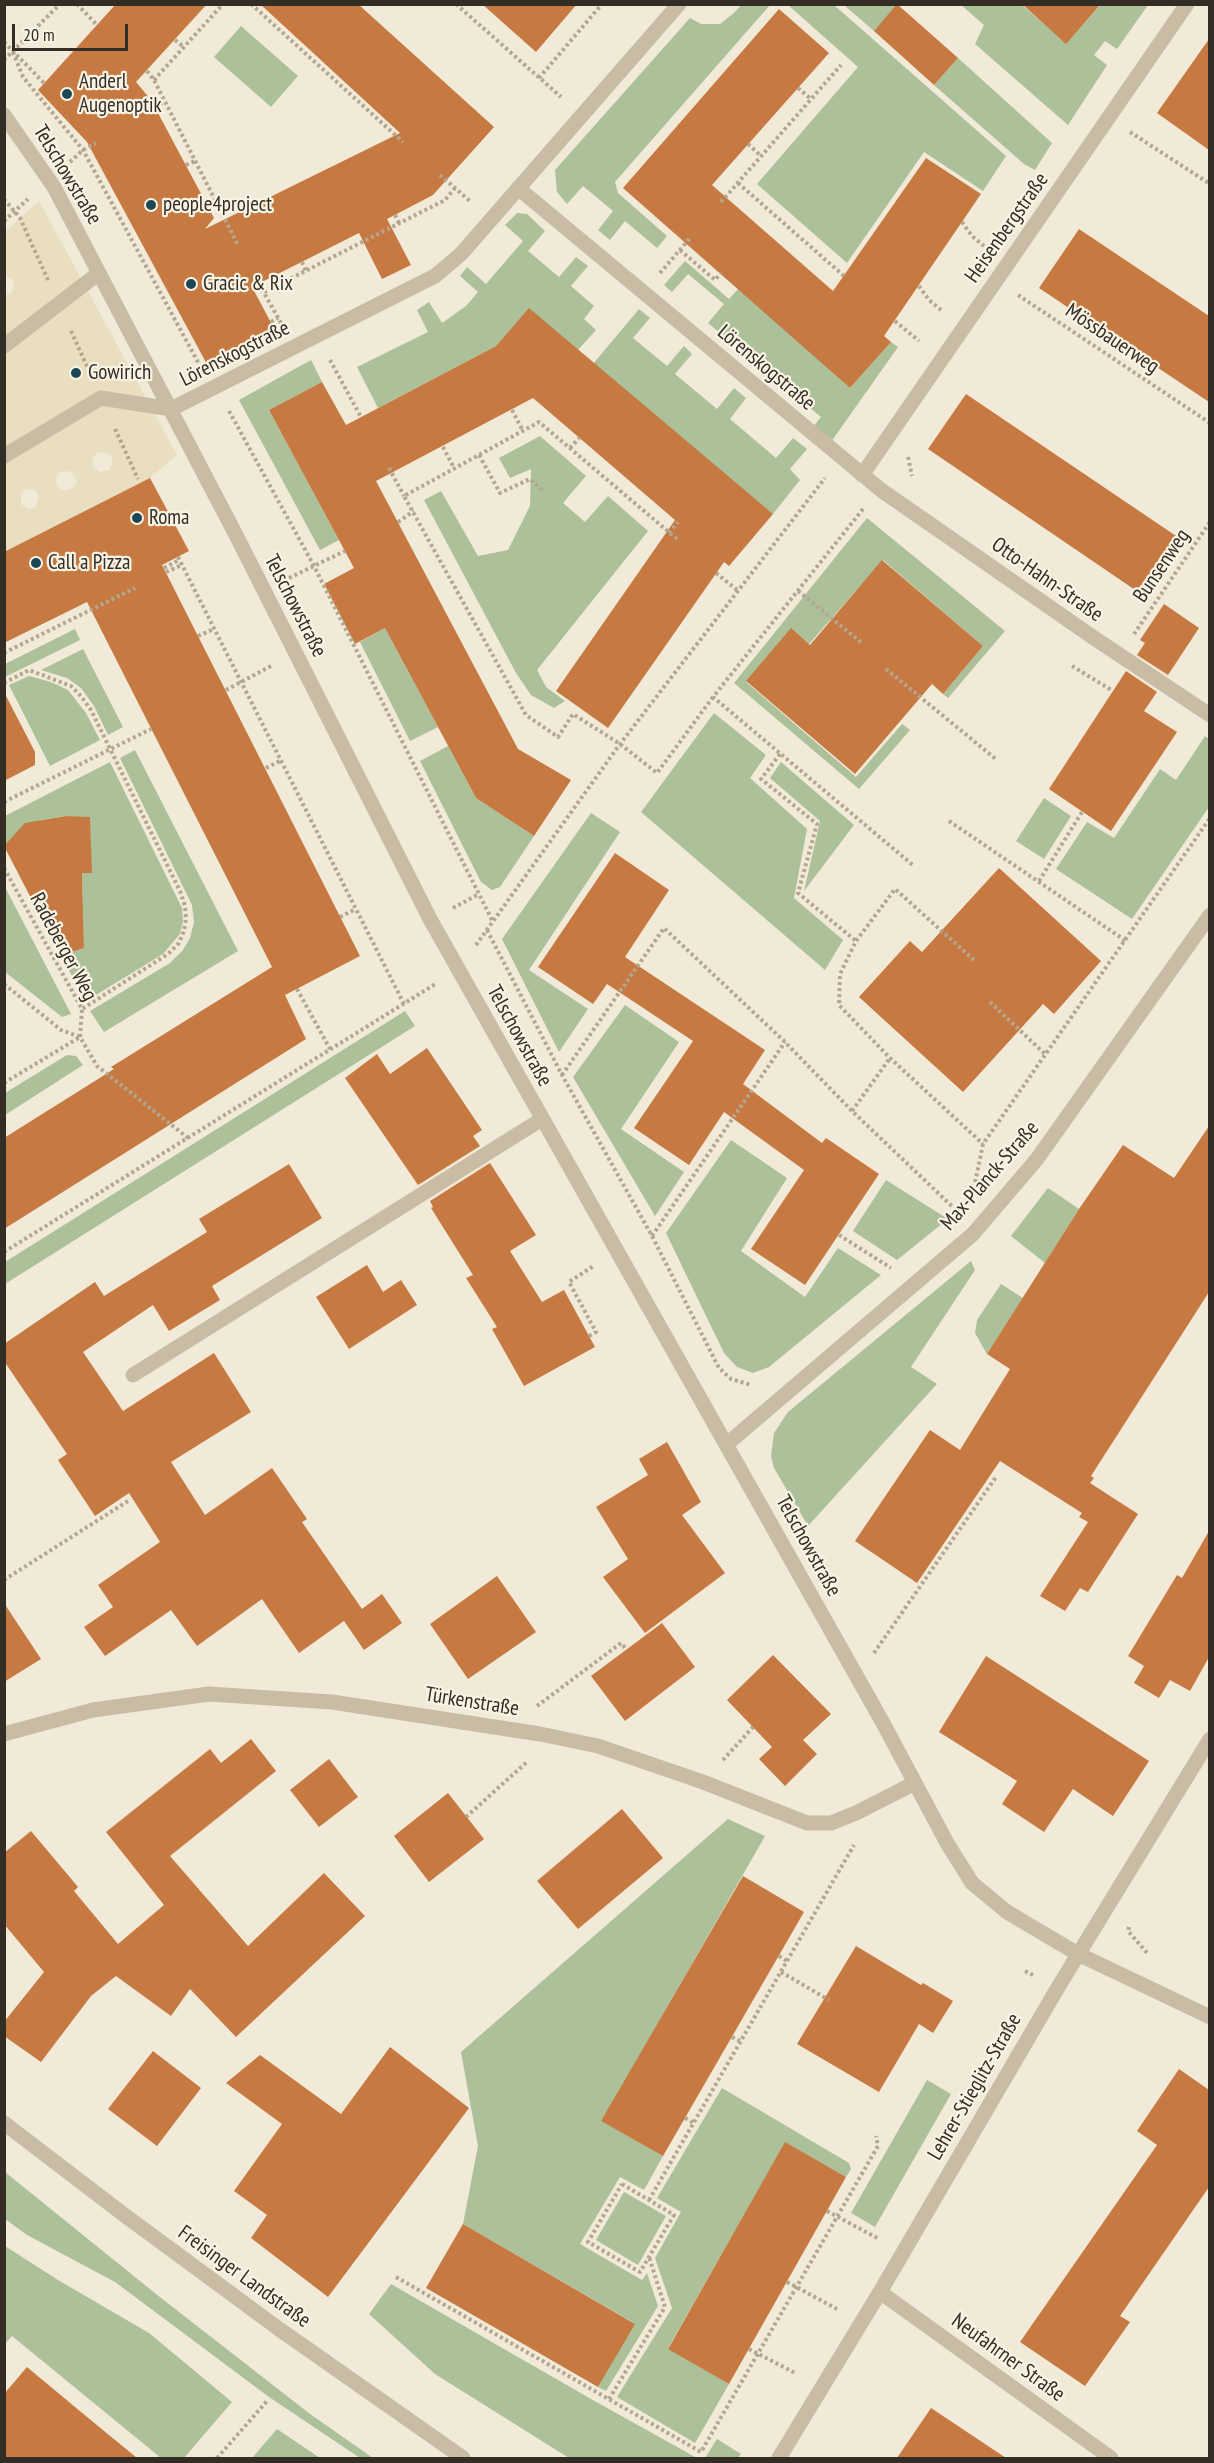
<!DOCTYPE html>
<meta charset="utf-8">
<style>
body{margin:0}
#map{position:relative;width:1214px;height:2463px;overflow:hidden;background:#f1ead8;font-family:"PT Sans Narrow",sans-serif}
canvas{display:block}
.frame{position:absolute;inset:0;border:6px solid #342d26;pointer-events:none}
.scale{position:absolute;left:12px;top:24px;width:116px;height:27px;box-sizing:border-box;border:3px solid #342d26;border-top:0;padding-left:8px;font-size:18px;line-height:21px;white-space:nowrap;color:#342d26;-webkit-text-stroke:4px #f9f3e4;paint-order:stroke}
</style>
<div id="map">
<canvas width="1214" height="2463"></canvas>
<div class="frame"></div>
<div class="scale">20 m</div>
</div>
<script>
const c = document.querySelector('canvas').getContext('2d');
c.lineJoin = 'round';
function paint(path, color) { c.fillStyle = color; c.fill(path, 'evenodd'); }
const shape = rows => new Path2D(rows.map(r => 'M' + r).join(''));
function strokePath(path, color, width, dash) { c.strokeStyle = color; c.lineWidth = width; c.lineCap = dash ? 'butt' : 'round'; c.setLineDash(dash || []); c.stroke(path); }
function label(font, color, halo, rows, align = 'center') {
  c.font = font + ' "PT Sans Narrow",sans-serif'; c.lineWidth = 4.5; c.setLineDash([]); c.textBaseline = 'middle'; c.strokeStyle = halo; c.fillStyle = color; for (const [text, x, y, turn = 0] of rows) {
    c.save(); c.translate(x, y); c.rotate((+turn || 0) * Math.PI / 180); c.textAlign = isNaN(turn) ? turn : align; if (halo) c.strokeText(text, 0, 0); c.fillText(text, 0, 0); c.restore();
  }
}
paint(shape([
 [741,5,770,5,615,182,618,193,667,236,657,248,625,221,610,240,598,230,613,211,583,186,567,204,557,192,555,170,690,18,701,24,720,24,734,13],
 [788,5,834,5,1006,156,983,191,924,152,847,263,757,184,858,67],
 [844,5,897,5,874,31],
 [961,5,1022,5,1066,43,1101,5,1148,5,1117,49,1105,41,1094,55,1107,65,1068,125,975,44,984,25],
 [241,26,298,76,271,107,214,57],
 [958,58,1052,143,1035,170,1024,164,934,85],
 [517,213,527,214,545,231,528,251,559,277,576,257,588,266,571,286,594,306,584,319,596,330,578,350,529,309,496,346,378,408,357,367,428,332,417,310,429,302,442,323,466,306,478,292,460,276,467,267,486,284,523,241,505,225],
 [685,261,729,299,739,288,850,388,891,342,898,347,831,442,813,427,821,417,708,323,724,304,688,274,672,292,664,285],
 [639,309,650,318,633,338,667,366,684,346,692,354,675,374,717,409,734,388,746,398,730,419,776,458,793,438,807,449,790,469,800,480,773,514,588,370],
 [311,360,322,382,269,410,339,540,320,550,239,400],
 [540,436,586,476,563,503,585,522,608,496,648,531,537,670,546,687,565,701,554,708,531,695,516,673,424,500,441,491,478,556,508,550,530,506,531,469,510,478,499,458],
 [867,518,1005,631,948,698,943,694,983,646,883,560,809,644,791,629,746,682,856,777,902,724,910,730,859,789,734,683],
 [385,628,438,727,410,741,360,642],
 [75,629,80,640,5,677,5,664],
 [83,649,123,727,108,735,94,706,81,688,67,678,41,670],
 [29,676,51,682,68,690,86,713,100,740,50,766,9,685],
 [714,713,766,755,750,778,807,829,794,898,843,940,825,970,641,812],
 [1205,736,1209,739,1209,807,1132,919,1056,869,1087,822,1114,838,1160,769,1176,780],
 [448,746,476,798,534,836,500,887,492,890,481,882,420,761],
 [135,750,238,951,104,1032,90,1011,170,963,183,950,190,938,194,922,192,905,120,758],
 [110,762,182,908,183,921,180,934,163,954,86,1001,61,956,84,948,82,873,91,873,90,818,66,816,41,820,5,846,5,816],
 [781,762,854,825,804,891,820,821,770,778],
 [1044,798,1071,816,1044,859,1016,841],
 [591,813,620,832,529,970,588,1009,559,1052,502,939],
 [4,887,5,887,71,1014,62,1017,5,972],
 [625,1005,679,1042,621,1129,684,1172,655,1216,573,1077],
 [405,1011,415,1026,5,1284,5,1262],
 [67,1055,76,1056,83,1065,5,1115,5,1093],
 [731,1140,787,1178,741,1251,805,1297,838,1248,881,1275,769,1367,753,1373,737,1367,724,1353,666,1233],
 [886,1180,948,1219,897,1260,853,1231],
 [1048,1188,1079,1209,1045,1263,1011,1236],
 [971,1261,975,1270,911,1367,937,1384,808,1526,774,1468,771,1456,774,1433,788,1412],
 [1001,1284,1023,1298,987,1354,975,1333,977,1320],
 [728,1819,765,1836,602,2121,663,2156,644,2190,620,2177,580,2244,642,2280,647,2273,658,2306,606,2391,598,2387,634,2323,463,2224,478,2146,461,2052],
 [927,2080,951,2094,875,2227,851,2213],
 [722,2088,849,2163,851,2169,846,2177,785,2143,668,2348,729,2384,695,2443,617,2397,672,2308,655,2258,681,2212,657,2198],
 [5,2172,156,2294,310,2414,373,2458,360,2458,269,2397,115,2282,27,2235,5,2219],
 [624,2192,666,2216,638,2265,596,2240],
 [5,2246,58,2280,149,2333,232,2402,184,2458,161,2458,12,2336,5,2344],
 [391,2284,591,2399,697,2458,569,2458,435,2374,369,2314],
 [277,2429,320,2458,252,2458],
 [717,2439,741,2454,738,2458,705,2458]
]), '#acc099');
paint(shape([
 [39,201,177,455,150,478,5,552,4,296,11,293,14,286,12,279,5,275,5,232],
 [104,452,111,456,113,463,109,470,100,472,93,467,92,459,97,453],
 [68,471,74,475,77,482,72,488,64,491,57,486,56,478,60,472],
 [27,489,35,490,39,496,36,507,28,509,21,504,21,493]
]), '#e9debf');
paint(shape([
 [116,4,207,4,136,82,151,100,214,218,205,229,400,133,260,4,358,4,494,127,433,195,387,219,411,265,382,279,359,233,252,287,276,332,209,368,87,142,38,90],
 [482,4,577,4,536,52],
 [897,4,958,58,934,85,874,31],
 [1022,4,1101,4,1066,44],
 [779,9,829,53,712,185,833,291,926,158,981,194,884,336,891,342,850,388,623,188],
 [1209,39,1209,150,1157,113],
 [1079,229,1209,316,1209,402,1039,288],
 [529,308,773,514,729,566,724,562,608,728,556,691,675,520,533,398,376,481,518,749,571,780,534,836,476,798,385,628,355,644,324,584,354,568,269,410,322,382,346,425,496,346],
 [966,394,1182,540,1144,596,928,449],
 [150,478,189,551,162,565,360,956,285,995,306,1039,4,1229,4,1138,114,1069,111,1067,272,967,87,602,4,643,4,552],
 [882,560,983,646,943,694,932,684,855,774,746,681,791,628,810,645],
 [1164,604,1199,628,1168,675,1137,655,1145,643,1140,640],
 [1126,671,1157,692,1144,711,1177,732,1111,831,1049,789],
 [4,692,35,752,35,765,4,781],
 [66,816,90,817,92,873,82,873,84,948,61,956,4,846,25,823],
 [615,853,669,890,625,957,765,1050,743,1084,822,1143,826,1138,879,1174,805,1285,751,1249,804,1170,724,1112,689,1165,634,1128,693,1041,607,984,593,1004,538,967],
 [999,868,1101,961,1054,1014,1043,1004,963,1092,859,997,910,941,922,952],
 [427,1048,482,1130,473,1136,480,1146,418,1185,345,1078,377,1054,390,1074],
 [1209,1126,1209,1292,1091,1476,1094,1478,1090,1483,1138,1514,1088,1592,1080,1588,1065,1611,1040,1596,1088,1522,1079,1517,1082,1513,1000,1461,917,1583,855,1541,930,1430,960,1450,1010,1369,987,1354,1079,1209,1123,1145,1174,1178],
 [490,1163,536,1235,510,1251,542,1302,564,1290,595,1347,524,1386,492,1329,497,1327,466,1278,473,1275,431,1208,433,1207,430,1201],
 [289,1164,322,1218,212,1286,220,1300,169,1331,153,1305,83,1352,123,1411,214,1353,251,1412,171,1462,205,1515,272,1468,307,1519,302,1522,362,1609,382,1594,402,1623,364,1650,344,1621,299,1653,262,1599,197,1646,171,1610,105,1656,84,1627,113,1607,98,1585,160,1542,129,1493,95,1516,58,1460,67,1454,4,1361,4,1344,95,1282,104,1296,207,1232,199,1219],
 [367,1265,383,1292,401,1280,417,1305,349,1349,316,1297],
 [667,1442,701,1502,682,1515,725,1573,645,1633,603,1577,628,1559,596,1507,648,1475,639,1459],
 [1209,1531,1209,1657,1190,1691,1170,1680,1159,1698,1134,1683,1144,1666,1128,1656,1177,1575,1182,1578],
 [497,1576,536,1632,468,1679,430,1624],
 [4,1603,41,1659,4,1682],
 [662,1623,695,1667,625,1721,591,1676],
 [773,1655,831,1714,803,1740,817,1754,785,1786,759,1759,772,1747,727,1700],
 [986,1656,1149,1761,1113,1816,1073,1789,1044,1832,1002,1804,1017,1781,939,1732],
 [251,1739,276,1771,170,1856,248,1946,324,1873,365,1916,236,2037,190,1989,171,2016,116,1976,91,1996,41,2062,4,2036,4,2022,44,1972,4,1924,4,1853,31,1831,78,1887,74,1891,118,1944,164,1905,106,1832,210,1749,221,1763],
 [329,1759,358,1797,319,1827,290,1790],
 [448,1793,484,1839,429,1882,394,1836],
 [622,1809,663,1858,578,1929,537,1881],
 [743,1876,804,1912,663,2156,601,2121],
 [856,1946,921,1985,923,1983,953,2001,933,2033,919,2024,879,2092,797,2044],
 [390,2047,469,2108,328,2297,251,2238,267,2215,234,2191,282,2124,226,2083,260,2055,341,2114],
 [153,2051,201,2088,157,2146,108,2109],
 [1179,2069,1209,2090,1209,2187,1120,2316,1130,2322,1085,2386,1020,2342,1157,2145,1137,2131],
 [785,2142,846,2177,729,2384,668,2349],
 [463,2224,635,2324,598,2387,426,2288],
 [27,2367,81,2412,137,2458,4,2458,4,2394],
 [931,2408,1006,2458,897,2458]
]), '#c67941');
strokePath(shape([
 [77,4,97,25],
 [251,4,403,142],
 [456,4,561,97],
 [175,40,184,47],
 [4,42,44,83],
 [13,52,23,77,83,150,199,364],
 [4,60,60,4],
 [147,71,154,80,238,245],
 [539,78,602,4],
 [154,80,223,4],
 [798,88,811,99],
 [149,110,164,102],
 [1130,132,1210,184],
 [748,144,761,156],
 [70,162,83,150,96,143],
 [186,165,195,161],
 [440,175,471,202],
 [738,183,844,276],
 [4,199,20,218,48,280],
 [721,202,841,65],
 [395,215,399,223],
 [4,221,28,199],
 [962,222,972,236,984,246],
 [680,250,715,280,721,273],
 [302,262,306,271],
 [660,273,691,237],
 [259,284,281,323],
 [919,286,929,300,941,310],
 [264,292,445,200,455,188],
 [1018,295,1210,423],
 [895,321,919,341],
 [271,322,278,318],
 [71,331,90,373],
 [330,360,361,417],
 [512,410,523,431],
 [229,411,314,566,493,922],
 [115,429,138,479],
 [443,447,454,468],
 [570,448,579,438],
 [479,455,500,493,530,479,542,490],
 [908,457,912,476],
 [389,468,404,496],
 [863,509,713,697,914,866],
 [398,522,414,511],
 [669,533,678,522],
 [677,539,539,422,404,496,526,715,558,737,573,714,620,744,657,773,713,697],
 [178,557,404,1004],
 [164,568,179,560],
 [166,572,182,565],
 [716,573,737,590],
 [289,578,345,551],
 [798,591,862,643],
 [1134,634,1210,522],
 [198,636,214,629],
 [4,653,135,588],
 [1072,666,1113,691],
 [886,669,997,760],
 [4,683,29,670,71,686,81,696,91,710,180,891,185,906,186,919,184,931,179,943,168,954,82,1009],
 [226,690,271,666],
 [780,754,761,779,817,824,798,893,856,941],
 [266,768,280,761],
 [4,802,151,729],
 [949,821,1126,941],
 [4,868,82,1009,80,1037,97,1066,188,1138],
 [1039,881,1082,812],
 [453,908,479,894],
 [340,917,356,909],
 [487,930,562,1075,652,1236,719,1368,731,1379,751,1385],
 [476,945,620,744,825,478],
 [974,960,895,889,856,941,840,974,839,1005,890,1058,983,1144],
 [4,984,61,1030,80,1037],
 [297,989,330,1049],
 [990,1002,1046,1055],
 [562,1075,664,928,785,1042,852,1111,958,1212],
 [4,1083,80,1037],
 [852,1111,890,1058],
 [974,1188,983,1144,1210,818],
 [839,1235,891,1268],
 [652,1236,785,1042],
 [4,1252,437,983],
 [589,1336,596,1332,569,1282,595,1265],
 [4,1580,128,1501],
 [874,1653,996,1477],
 [537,1706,621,1643,626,1649],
 [723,1760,753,1727],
 [466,1817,528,1761],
 [1129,1927,1128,1931,1148,1954],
 [779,1956,787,1961],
 [1025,1971,1033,1975],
 [781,1972,829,2000],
 [732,2037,740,2041],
 [685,2118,694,2123],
 [622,2184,674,2215,640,2272,588,2242,622,2184],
 [649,2200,854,1845],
 [827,2211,879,2239],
 [396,2277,701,2452,878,2146,876,2136],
 [787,2282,837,2309],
 [749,2349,797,2374],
 [609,2399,665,2307,649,2257],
 [217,2458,268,2400]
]), '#b5a68f', 4, [3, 3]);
strokePath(shape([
 [4,115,54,187,237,537,430,919,883,1723,947,1843,972,1883,1007,1912,1078,1954,1210,2017],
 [518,188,881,490,1094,638,1210,715],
 [4,346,99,273],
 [4,456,101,398,171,409,435,276,461,254,679,4],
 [862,475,1187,4],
 [133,1375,542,1119],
 [727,1444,973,1234,1037,1159,1210,915],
 [4,1734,93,1710,209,1694,332,1702,540,1734,598,1746,703,1782,807,1823,831,1823,856,1813,915,1783],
 [4,2123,123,2214,279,2329,463,2458],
 [880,2292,1111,2458],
 [779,2458,880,2292,1057,1989,1210,1739]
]), '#c9bca5', 15);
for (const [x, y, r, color] of [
 [67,94,6,"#1c4856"],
 [151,205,6,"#1c4856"],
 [191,284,6,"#1c4856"],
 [76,373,6,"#1c4856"],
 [137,518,6,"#1c4856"],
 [36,563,6,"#1c4856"]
]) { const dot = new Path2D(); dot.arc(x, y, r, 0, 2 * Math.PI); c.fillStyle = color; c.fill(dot); strokePath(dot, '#f9f3e4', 2); }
label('21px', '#342d26', '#f9f3e4', [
 ["Anderl",79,82],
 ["Augenoptik",79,106],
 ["people4project",163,205],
 ["Gracic & Rix",203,284],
 ["Gowirich",88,373],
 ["Roma",149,518],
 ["Call a Pizza",48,563]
], 'left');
label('21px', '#342d26', '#f9f3e4', [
 ["Telschowstraße",67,175,59],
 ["Heisenbergstraße",1007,228,-55],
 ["Mössbauerweg",1112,339,34],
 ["Lörenskogstraße",235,354,-27],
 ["Lörenskogstraße",766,368,40],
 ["Bunsenweg",1162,566,-56],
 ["Otto-Hahn-Straße",1047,580,35],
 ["Telschowstraße",295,606,63],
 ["Radeberger Weg",63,947,62],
 ["Telschowstraße",519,1036,61],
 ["Max-Planck-Straße",990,1176,-49],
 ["Telschowstraße",808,1546,61],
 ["Türkenstraße",472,1702,9],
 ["Lehrer-Stieglitz-Straße",975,2087,-60],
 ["Freisinger Landstraße",244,2277,36],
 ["Neufahrner Straße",1008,2358,36]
]);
</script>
